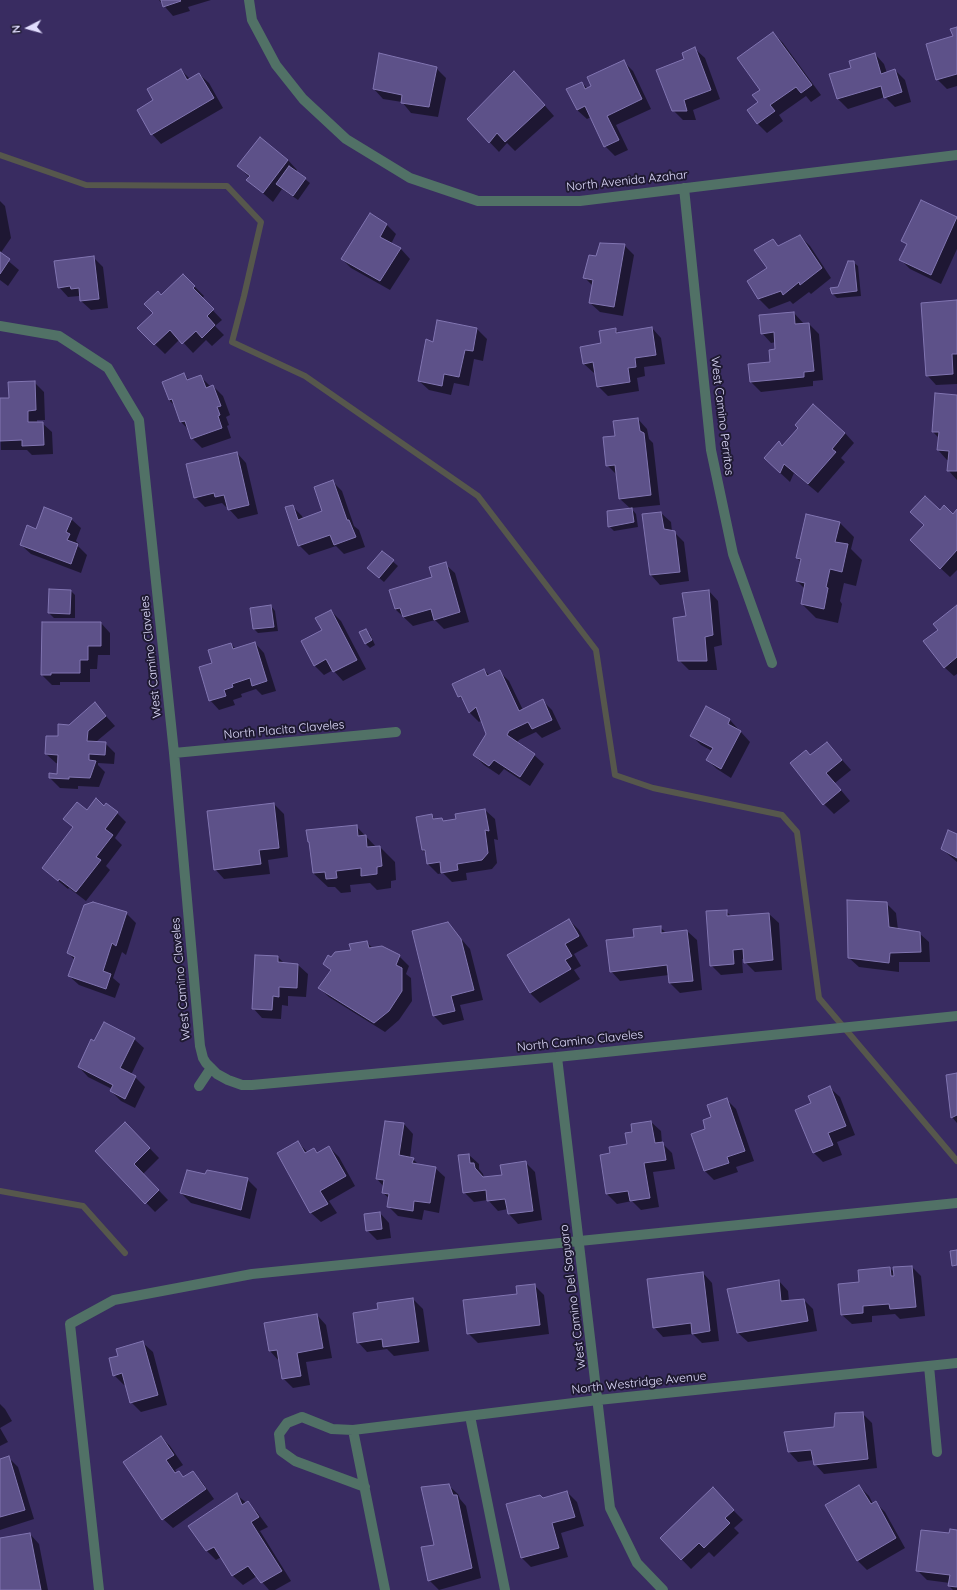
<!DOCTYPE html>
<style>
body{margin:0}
#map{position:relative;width:957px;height:1590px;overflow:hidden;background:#392c61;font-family:Quicksand,sans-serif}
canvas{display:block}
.north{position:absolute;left:8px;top:8px;width:40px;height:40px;-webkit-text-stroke:3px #1f1a32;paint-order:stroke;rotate:264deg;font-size:11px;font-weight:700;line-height:16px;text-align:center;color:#e1ddfe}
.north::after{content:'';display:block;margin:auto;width:14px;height:18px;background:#e1ddfe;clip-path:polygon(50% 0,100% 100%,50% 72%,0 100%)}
</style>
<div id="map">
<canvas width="957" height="1590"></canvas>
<div class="north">N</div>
</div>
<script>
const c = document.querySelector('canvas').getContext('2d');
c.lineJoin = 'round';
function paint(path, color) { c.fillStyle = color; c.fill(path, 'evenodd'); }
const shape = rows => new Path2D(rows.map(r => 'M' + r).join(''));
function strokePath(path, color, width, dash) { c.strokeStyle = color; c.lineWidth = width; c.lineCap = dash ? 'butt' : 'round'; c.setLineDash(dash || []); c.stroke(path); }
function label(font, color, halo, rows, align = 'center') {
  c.font = font + ' Quicksand,sans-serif'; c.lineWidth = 4; c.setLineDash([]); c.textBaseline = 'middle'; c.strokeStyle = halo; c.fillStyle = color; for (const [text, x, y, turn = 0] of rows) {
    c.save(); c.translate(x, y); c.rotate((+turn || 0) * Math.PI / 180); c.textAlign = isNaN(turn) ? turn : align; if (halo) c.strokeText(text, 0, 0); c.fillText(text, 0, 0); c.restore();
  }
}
paint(shape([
 [159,0,211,0,188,7,190,11,173,16],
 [957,28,957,86,947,89,937,79],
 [773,33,783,43,821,95,811,102,806,96,779,115,783,121,767,133,758,124,748,111,759,102],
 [695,49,705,58,720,99,693,110,696,120,683,120,673,110,686,60],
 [875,54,884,64,887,73,895,70,905,80,911,102,895,107,885,97,848,109,838,99,831,75,852,68],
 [624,62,633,71,651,109,616,125,628,150,615,156,605,146,591,117,587,119,577,110,582,83,588,89],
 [436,68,446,78,438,117,411,113,402,102,383,99,374,89],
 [181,70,190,79,199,74,209,83,223,108,161,144,152,134,154,101],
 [524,82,554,116,515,151,507,143,499,152,468,119],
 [260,139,288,160,297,170,296,172,310,183,298,200,282,189,273,202,248,180,250,178,238,166],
 [0,201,5,206,11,238,0,254,19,270,8,286,0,280],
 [921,201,957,218,957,249,941,284,910,269,901,260,907,245,903,241],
 [386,224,396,234,391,244,401,249,410,259,390,290,351,268,342,259],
 [800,236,810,246,831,278,811,294,809,292,793,304,790,301,769,309,759,299,748,281,768,268,773,240,779,247],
 [624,245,634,255,623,316,600,312,590,303,593,286,584,277,597,258],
 [93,257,103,267,108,308,91,310,81,301,79,296,68,297,59,287],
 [853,262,858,266,861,296,837,298,833,294,838,287],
 [183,275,204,296,202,299,222,320,215,326,224,335,212,346,206,340,193,353,180,339,165,354,138,328,154,313,162,296],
 [957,301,957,384,936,385,927,375],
 [794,313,804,324,809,324,819,334,823,380,813,381,813,386,761,392,751,382,749,365,771,363,776,350,776,342,771,343,762,333],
 [438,322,477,329,487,339,483,361,474,359,469,386,454,383,451,395,429,390,419,381,434,344],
 [652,328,661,338,665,364,644,367,645,376,637,378,639,391,608,396,598,386,596,373,594,373,584,364,615,329,619,333],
 [184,374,189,380,200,376,211,387,213,386,223,396,230,415,226,417,229,425,227,426,231,438,202,448,192,438,189,430,181,422,175,406,169,400],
 [34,382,44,392,45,420,37,420,37,423,42,423,52,432,53,454,32,455,27,450,1,450,0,399,10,399],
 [957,396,957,480,948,470,949,460,947,460,938,450,939,438,933,432],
 [638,419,647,429,649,439,653,443,660,505,631,508,636,514,638,527,614,531,609,526,631,509,620,499,617,475,607,465,616,437],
 [845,433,854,443,841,458,845,462,818,493,794,473,790,482,775,468,779,442,783,446],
 [237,453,246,463,258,514,238,519,229,509,228,506,226,507,222,503,205,507,195,497],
 [333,482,342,491,354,526,359,530,365,547,344,554,336,546,309,555,299,545,292,506,302,516,303,519,324,512],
 [957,511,957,570,950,577,921,550,940,512,953,515],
 [661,513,671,522,672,532,674,532,684,542,689,581,660,585,651,575],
 [71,519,81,528,76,541,79,544,78,546,87,555,81,573,31,554,21,545,36,530],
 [839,522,854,537,851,549,862,560,856,586,844,583,840,601,842,604,838,623,816,618,802,604,805,589,797,581,801,562,797,558],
 [382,552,398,566,384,582,372,572],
 [445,564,455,573,469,622,444,629,435,620,413,626,395,609,433,578],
 [70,590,75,595,75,618,54,618,49,613],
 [709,591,718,601,722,645,714,647,717,670,689,670,679,660,687,616],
 [271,606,275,611,278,631,258,633,254,629],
 [957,606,957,674,954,676,944,667,939,630],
 [331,611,341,621,366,669,343,681,333,670,324,675,314,665,323,630],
 [101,623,110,633,110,655,98,655,97,669,90,669,90,682,60,682,60,685,52,685,42,675],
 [365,630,370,634,375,645,370,648,365,643],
 [255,643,264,653,276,691,262,695,256,689,241,694,242,697,233,700,235,705,219,710,210,700,213,664,231,644,236,649],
 [484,670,490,676,500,672,509,681,523,710,543,701,552,710,561,729,542,738,536,732,519,740,517,743,534,755,544,764,530,786,504,769,499,775,484,765,474,755,488,734,482,720,479,722,470,713,465,702,459,696],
 [95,704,115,726,97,741,97,743,105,743,115,753,114,764,98,763,98,765,105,772,99,787,78,786,78,789,60,788,50,778,58,775,59,764,56,763,46,754,69,726],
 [706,707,730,720,750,742,731,778,717,769,707,760,712,751,701,745,691,735],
 [827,743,851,770,835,783,850,801,834,814,824,804,791,763,811,756],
 [274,804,284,814,288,857,268,860,270,874,224,879,215,869],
 [105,807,117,813,126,822,115,838,122,845,106,866,110,870,86,901,69,888,68,889,43,868,74,828,65,819],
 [485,810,495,819,498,840,494,839,497,863,492,869,466,873,467,880,452,882,443,873,438,874,428,864,426,853,422,850,432,815,436,820,442,819,445,822,457,819],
 [356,826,377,848,380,847,395,862,396,880,391,881,391,888,377,890,370,883,350,885,351,892,341,893,335,887,328,887,313,873],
 [957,835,957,862,942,849],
 [886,903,896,913,898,930,919,933,929,942,930,962,899,962,899,972,859,967,849,958],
 [726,911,732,917,769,914,779,923,782,970,755,972,745,962,745,959,742,959,743,973,721,975,711,965],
 [126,913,136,923,126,955,122,952,113,978,120,984,115,998,79,985,69,976,75,960,68,953],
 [569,920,579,930,588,946,574,954,581,966,574,970,580,979,540,1003,530,993,509,956],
 [447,923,470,949,483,1000,460,1005,464,1020,443,1025,434,1016],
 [660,927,666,933,687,931,697,940,702,990,680,993,670,983,669,975,620,981,611,971,635,938],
 [366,942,373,948,399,956,409,966,406,974,411,978,412,1001,399,1020,385,1032,329,997,319,988,331,971,324,964,332,959,352,951],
 [256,956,278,957,285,964,298,965,308,974,306,997,288,996,288,1006,282,1005,281,1019,262,1018,253,1008],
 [134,1039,144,1048,131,1075,135,1077,145,1087,135,1108,121,1101,111,1091,112,1089,88,1077,79,1067,95,1042],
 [957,1074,957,1123,952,1117],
 [830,1088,840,1097,855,1135,837,1142,842,1155,823,1162,814,1153,812,1104],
 [727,1100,736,1109,754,1161,736,1167,738,1172,714,1180,705,1171,706,1129,713,1118],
 [651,1122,661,1131,662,1143,672,1153,675,1169,653,1172,659,1207,641,1210,632,1201,617,1204,607,1194,601,1156,611,1154,628,1145,633,1133],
 [404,1124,413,1134,410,1158,413,1159,419,1165,435,1168,445,1177,439,1213,424,1210,422,1220,398,1216,388,1206,390,1199,383,1193,384,1187,377,1179],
 [135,1133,159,1158,143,1174,168,1200,155,1212,96,1151],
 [298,1142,308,1153,314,1149,319,1153,329,1147,339,1157,355,1186,329,1201,337,1213,321,1222,311,1213,278,1154],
 [469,1155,479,1164,479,1169,483,1174,484,1178,503,1176,525,1162,535,1172,542,1220,518,1224,509,1214,508,1209,498,1211,488,1200,474,1202,464,1192],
 [206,1175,247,1179,257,1189,250,1219,191,1203,181,1193],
 [380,1213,389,1223,391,1238,377,1240,367,1230],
 [912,1267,921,1276,925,1316,900,1319,895,1314,872,1316,872,1322,852,1324,842,1315,860,1283,890,1268,894,1272],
 [703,1273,712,1283,719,1341,702,1343,693,1334,663,1337,654,1327],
 [779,1281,788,1291,789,1301,804,1300,813,1309,817,1331,748,1342,738,1333],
 [534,1285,544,1295,549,1334,478,1343,468,1333,518,1295],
 [413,1299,423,1309,429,1351,394,1356,387,1349,367,1352,358,1342,379,1310],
 [317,1315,326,1325,332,1358,306,1362,310,1385,293,1388,283,1378,279,1361,270,1351,265,1324],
 [143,1343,153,1352,167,1405,141,1412,131,1402,126,1384,124,1385,114,1375,119,1356],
 [0,1404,5,1409,12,1421,0,1428],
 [862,1413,872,1423,877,1468,824,1474,815,1464,814,1460,798,1462,789,1452],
 [0,1428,8,1442,0,1446],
 [161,1437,170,1446,183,1465,175,1470,177,1473,179,1472,184,1478,193,1472,202,1482,214,1499,173,1528,163,1519],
 [8,1457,18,1467,34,1519,0,1530,0,1460],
 [448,1485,458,1494,460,1499,466,1506,481,1578,439,1590,429,1580],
 [859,1486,869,1496,873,1504,875,1502,885,1512,905,1548,867,1570,857,1560],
 [712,1489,743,1520,734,1528,739,1533,714,1557,709,1552,691,1569,661,1538],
 [567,1492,577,1502,584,1526,561,1533,568,1557,531,1567,522,1558,543,1499],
 [237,1495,257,1512,268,1527,260,1531,291,1581,275,1590,269,1590,257,1576,243,1585,233,1576,221,1557,216,1560,207,1551],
 [957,1531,957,1590,953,1590,949,1586,950,1583,927,1580,917,1570,950,1534],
 [30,1534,39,1544,48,1590,0,1590,0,1539]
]), '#0007');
strokePath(shape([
 [0,155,86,185,227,186,261,222,244,296,232,342,305,376,478,496,596,650,615,775,653,788,782,815,797,832,819,998,957,1161],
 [0,1191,83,1206,125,1253]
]), '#56574c', 6);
const building = shape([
 [161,0,180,0,181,1,163,7,161,0],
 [957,27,957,74,936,80,926,44,953,36,950,29,957,27],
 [773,32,812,85,801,93,796,87,770,105,775,111,757,124,747,110,758,102,752,95,760,90,737,58,773,32],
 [695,47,711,90,684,100,687,111,672,111,656,70,684,59,682,53,695,47],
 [379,53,437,67,429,107,401,103,402,95,373,89,379,53],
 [875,53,881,74,895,69,902,92,884,98,881,86,837,99,829,74,851,68,849,61,875,53],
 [624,60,642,99,607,116,619,140,604,147,585,106,577,110,566,89,582,82,585,89,591,86,587,77,624,60],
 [181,69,187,80,199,73,214,98,151,135,137,110,153,100,147,89,181,69],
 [514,71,545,105,505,142,497,133,489,143,467,119,514,71],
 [260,137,288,160,263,193,246,180,250,176,237,166,260,137],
 [289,166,306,178,293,196,276,184,289,166],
 [921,200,957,217,931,275,899,260,907,244,901,241,921,200],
 [370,213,387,224,380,237,401,248,380,281,341,259,370,213],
 [800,235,822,268,800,285,799,282,783,295,781,291,758,299,747,281,767,268,754,250,773,239,778,246,800,235],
 [600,243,625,244,614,307,589,303,593,280,583,278,589,255,596,256,600,243],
 [0,252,10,259,0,274,0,252],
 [94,256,99,299,80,301,79,288,71,289,70,286,58,288,54,261,94,256],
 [848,261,854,261,857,291,832,294,830,288,838,287,848,261],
 [183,274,195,286,193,288,214,309,207,316,215,325,202,338,196,331,182,344,170,330,154,345,137,328,153,313,144,304,158,291,161,295,183,274],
 [957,300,957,354,952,354,953,374,926,376,921,303,957,300],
 [794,312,795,324,809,323,814,371,804,372,804,377,750,382,748,364,770,362,769,350,775,349,774,332,761,334,759,315,794,312],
 [437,320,477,328,473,351,465,350,459,377,444,374,442,386,418,381,426,339,433,342,437,320],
 [652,327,656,355,635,358,636,367,628,368,630,382,597,387,593,362,583,364,580,347,601,343,599,331,616,328,616,333,652,327],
 [184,373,187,380,201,375,206,388,213,385,221,406,217,407,220,415,218,416,222,428,191,439,185,421,180,422,172,399,169,400,162,382,184,373],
 [35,381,36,410,28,411,28,422,43,422,44,445,22,446,22,440,0,441,0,398,9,398,8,382,35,381],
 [935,393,957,395,957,471,947,471,949,451,937,450,939,432,932,432,935,393],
 [813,404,845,433,832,449,836,452,808,484,784,464,780,473,764,458,779,441,782,446,798,428,795,425,813,404],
 [638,418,640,431,644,433,651,495,619,499,615,465,606,466,603,437,615,436,613,421,638,418],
 [237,452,249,505,228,510,224,495,215,497,214,493,194,498,186,464,237,452],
 [333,480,347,520,349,520,356,537,334,545,330,535,298,546,285,507,293,505,298,520,322,511,314,487,333,480],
 [925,496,940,510,944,505,953,514,957,509,957,550,940,569,910,540,924,525,910,512,925,496],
 [44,507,72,518,66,532,70,534,67,540,78,544,71,564,20,545,27,525,36,529,44,507],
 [632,508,634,522,608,527,607,511,632,508],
 [661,512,664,529,675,531,680,572,650,575,642,514,661,512],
 [806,514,840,522,835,542,848,544,842,572,830,569,826,587,828,588,824,609,801,604,805,583,796,581,801,559,796,558,806,514],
 [382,551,394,560,379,578,367,568,382,551],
 [446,562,460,612,434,620,431,609,403,617,400,608,395,609,389,590,432,577,429,567,446,562],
 [49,589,71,590,70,614,48,613,49,589],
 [709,590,713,635,705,637,707,661,678,661,673,618,686,616,682,593,709,590],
 [271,605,274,627,253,629,250,608,271,605],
 [957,605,957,657,944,668,923,641,938,630,933,624,957,605],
 [331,610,357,660,333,672,326,659,314,666,301,641,322,630,315,618,331,610],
 [42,622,101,622,101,646,88,646,88,660,80,660,80,673,51,673,51,675,41,675,42,622],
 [366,629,372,640,365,644,359,632,366,629],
 [255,642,267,681,252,686,250,678,232,684,233,687,224,690,226,696,209,701,199,667,212,663,208,650,231,643,233,649,255,642],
 [484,669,487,676,500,670,519,711,543,699,552,720,532,729,528,722,509,731,507,735,535,754,520,777,494,760,489,766,473,755,486,734,476,707,469,713,461,696,458,697,452,684,484,669],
 [95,702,106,716,88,731,87,741,106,742,105,755,89,754,89,760,96,761,90,778,69,777,69,779,49,778,49,773,57,774,58,755,45,754,46,736,58,736,58,724,69,725,95,702],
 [706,706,730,719,728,724,741,731,721,769,706,760,713,748,690,736,706,706],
 [827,742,842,760,826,773,841,790,823,805,790,763,806,750,810,755,827,742],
 [96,798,104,806,106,803,118,812,105,829,113,835,96,857,101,860,76,892,59,879,58,881,42,868,73,827,63,819,77,802,87,810,96,798],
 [274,803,279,848,259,850,261,864,214,870,207,811,274,803],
 [485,809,489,831,485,830,488,853,482,860,457,864,458,870,441,873,440,862,427,864,425,850,422,850,416,817,432,814,433,819,442,818,443,821,456,819,455,814,485,809],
 [357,825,358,836,366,835,367,847,380,846,382,866,377,867,377,874,361,876,361,868,336,871,337,878,326,879,325,872,313,873,309,842,308,842,306,830,357,825],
 [948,830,957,834,957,858,941,849,948,830],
 [847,900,887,902,889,927,920,932,921,952,890,953,889,963,848,958,847,900],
 [93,902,127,912,116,946,112,943,103,971,111,974,106,989,68,976,75,957,67,953,84,905,93,902],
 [727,910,727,916,769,913,773,960,744,963,743,949,733,950,734,964,710,966,706,911,727,910],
 [569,919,579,936,565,944,572,956,565,960,571,969,530,993,507,955,569,919],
 [448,922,461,939,474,990,451,996,455,1011,433,1016,412,931,448,922],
 [661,926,661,933,687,930,693,981,669,983,667,965,610,972,606,940,634,937,633,929,661,926],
 [367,941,369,948,382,946,400,955,396,965,402,968,402,991,389,1011,374,1023,318,988,331,970,323,964,328,955,331,957,335,952,351,950,349,944,367,941],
 [255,955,278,956,278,962,298,964,297,988,279,987,279,997,273,996,272,1010,252,1009,255,955],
 [104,1022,135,1038,120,1068,136,1076,125,1099,110,1091,113,1085,78,1067,91,1039,94,1041,104,1022],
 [957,1073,957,1115,951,1118,946,1075,957,1073],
 [830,1086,846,1126,828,1133,833,1145,813,1153,795,1110,811,1103,808,1096,830,1086],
 [727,1098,745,1151,727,1157,729,1163,704,1171,691,1134,705,1129,703,1120,711,1117,707,1105,727,1098],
 [385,1121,404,1123,399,1155,414,1158,412,1163,436,1167,430,1203,414,1201,413,1211,387,1207,389,1194,382,1193,384,1180,376,1179,385,1121],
 [651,1121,655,1143,663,1142,666,1160,644,1163,650,1198,630,1201,628,1191,606,1194,600,1155,610,1153,609,1147,627,1144,625,1133,632,1132,631,1124,651,1121],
 [125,1122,150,1148,134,1164,159,1190,145,1204,95,1151,125,1122],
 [298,1141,305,1153,314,1148,317,1153,329,1146,346,1176,320,1191,328,1204,310,1213,277,1153,298,1141],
 [469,1154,470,1163,474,1163,475,1168,483,1177,502,1175,500,1165,526,1161,533,1211,508,1214,505,1199,487,1201,486,1190,463,1193,458,1155,469,1154],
 [187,1170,205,1174,207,1170,248,1178,241,1210,180,1193,187,1170],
 [380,1212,382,1229,366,1231,364,1214,380,1212],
 [957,1250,957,1265,952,1266,950,1251,957,1250],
 [912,1266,916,1307,890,1309,889,1304,863,1306,863,1313,841,1315,838,1284,859,1282,858,1270,890,1267,891,1276,894,1276,893,1267,912,1266],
 [703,1272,710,1331,692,1334,691,1323,653,1328,647,1279,703,1272],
 [779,1280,781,1301,804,1299,808,1321,737,1333,727,1289,779,1280],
 [535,1284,540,1325,467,1334,463,1300,517,1294,516,1286,535,1284],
 [413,1298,419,1342,383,1347,382,1339,357,1343,353,1313,378,1309,377,1303,413,1298],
 [317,1314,323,1348,297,1353,301,1376,282,1379,277,1350,269,1351,264,1323,317,1314],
 [143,1341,158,1395,130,1403,122,1373,113,1376,109,1358,118,1356,116,1349,143,1341],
 [863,1412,868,1459,814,1465,811,1450,788,1452,784,1432,834,1427,835,1413,863,1412],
 [161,1436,174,1455,166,1460,175,1473,179,1471,183,1477,193,1471,206,1489,162,1520,123,1462,161,1436],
 [9,1456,25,1510,0,1517,0,1459,9,1456],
 [449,1484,453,1495,457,1495,472,1568,428,1581,421,1547,434,1545,421,1487,449,1484],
 [859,1485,871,1504,876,1501,896,1538,857,1561,825,1505,859,1485],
 [713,1487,734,1510,725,1518,730,1523,704,1548,699,1543,681,1560,660,1538,713,1487],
 [567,1491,575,1517,552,1523,559,1548,521,1558,506,1504,540,1495,543,1498,567,1491],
 [237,1493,242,1505,248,1501,259,1517,251,1522,282,1571,261,1583,248,1566,232,1576,214,1547,206,1551,188,1526,237,1493],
 [950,1529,957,1530,957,1587,948,1586,950,1575,916,1571,921,1530,949,1533,950,1529],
 [30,1533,41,1590,0,1590,0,1538,30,1533]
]);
paint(building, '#5d5189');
strokePath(building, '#8175b1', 1);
strokePath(shape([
 [470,1416,505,1590],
 [99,1590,70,1324,114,1300,252,1274,957,1203]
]), '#517166', 10);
strokePath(shape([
 [249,0,252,20,276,65,303,99,346,139,410,178,478,201,580,201,957,155],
 [684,188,711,450,733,554,772,663],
 [0,326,59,336,108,368,139,420,174,753,200,1046,203,1058,206,1063,217,1074,228,1080,242,1085,252,1085,557,1057,957,1016],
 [174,753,396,732],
 [557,1057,610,1508,637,1563,663,1590],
 [199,1086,211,1068],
 [929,1366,937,1452],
 [353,1430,385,1590],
 [365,1487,295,1461,281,1451,279,1434,287,1423,302,1417,332,1429,353,1430,598,1400,957,1363]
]), '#517166', 10);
label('12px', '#e1ddfe', '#1f1a32', [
 ["North Avenida Azahar",627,181,-6],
 ["West Camino Perritos",722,416,83],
 ["West Camino Claveles",151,657,-96],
 ["North Placita Claveles",284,730,-5],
 ["West Camino Claveles",181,979,-95],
 ["North Camino Claveles",580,1041,-6],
 ["West Camino Del Saguaro",573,1297,-97],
 ["North Westridge Avenue",639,1383,-6]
]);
</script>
